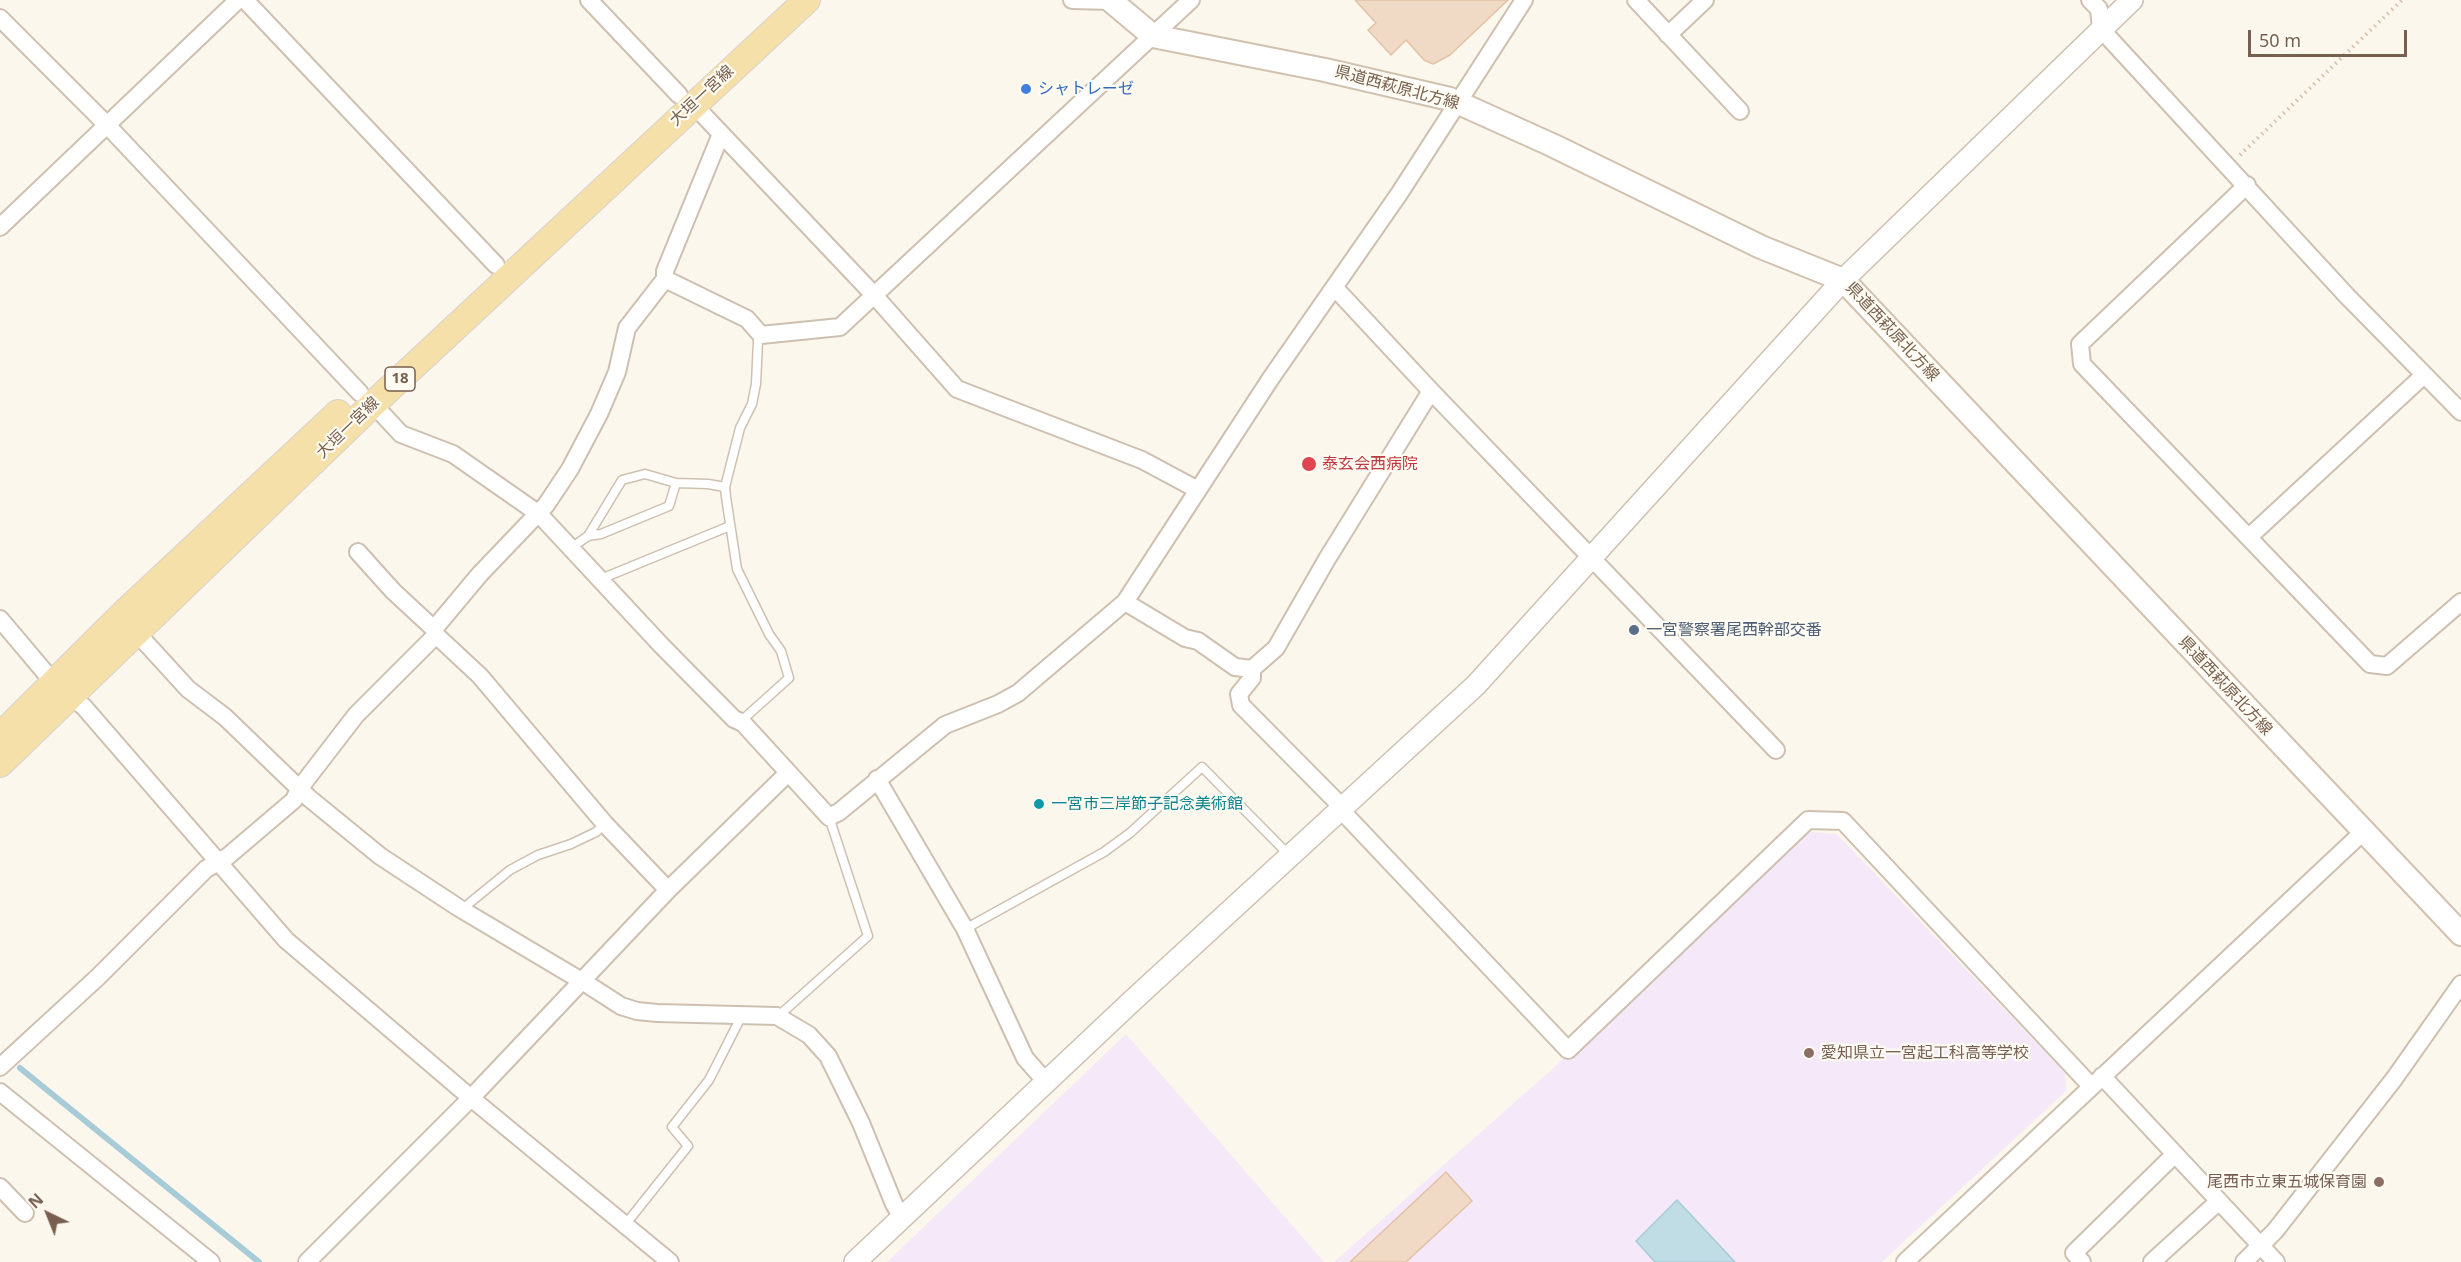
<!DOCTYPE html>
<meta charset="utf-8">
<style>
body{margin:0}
#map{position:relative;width:2461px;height:1262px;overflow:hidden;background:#fcf7ec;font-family:"Noto Sans",sans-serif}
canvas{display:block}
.north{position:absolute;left:18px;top:1184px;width:60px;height:60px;-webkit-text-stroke:4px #fefbf2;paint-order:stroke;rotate:317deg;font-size:16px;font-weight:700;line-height:24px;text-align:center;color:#77604f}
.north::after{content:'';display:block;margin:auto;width:21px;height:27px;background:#77604f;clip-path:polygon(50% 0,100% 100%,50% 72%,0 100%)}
.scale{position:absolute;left:2248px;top:30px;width:159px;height:27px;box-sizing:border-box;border:3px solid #77604f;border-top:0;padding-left:8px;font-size:18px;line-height:21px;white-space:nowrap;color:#77604f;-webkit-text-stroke:4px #fefbf2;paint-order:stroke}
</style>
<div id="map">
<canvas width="2461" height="1262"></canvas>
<div class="north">N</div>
<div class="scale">50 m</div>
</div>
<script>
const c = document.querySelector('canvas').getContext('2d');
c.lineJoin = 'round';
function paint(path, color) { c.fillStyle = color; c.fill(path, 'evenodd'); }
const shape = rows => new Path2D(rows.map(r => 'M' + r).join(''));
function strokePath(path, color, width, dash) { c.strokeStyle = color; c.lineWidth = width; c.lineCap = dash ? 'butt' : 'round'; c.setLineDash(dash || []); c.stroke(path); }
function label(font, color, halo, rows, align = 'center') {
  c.font = font + ' "Noto Sans","Noto Sans JP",sans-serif'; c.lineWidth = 4.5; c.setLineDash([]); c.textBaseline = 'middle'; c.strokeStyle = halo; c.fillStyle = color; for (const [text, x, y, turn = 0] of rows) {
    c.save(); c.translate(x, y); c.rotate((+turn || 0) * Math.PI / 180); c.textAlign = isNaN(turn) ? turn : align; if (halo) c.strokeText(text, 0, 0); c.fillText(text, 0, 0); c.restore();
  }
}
paint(shape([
 [1810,832,1837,834,2065,1073,2066,1091,1882,1262,1334,1262,1592,1034],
 [1126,1034,1324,1262,887,1262]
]), '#f4e8f9');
const water = shape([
 [1677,1200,1735,1262,1655,1262,1636,1241,1677,1200]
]);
paint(water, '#c0dde5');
strokePath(water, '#a7cbd7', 1.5);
strokePath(shape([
 [20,1068,259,1262]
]), '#a7cbd7', 6);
const building = shape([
 [1355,0,1508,0,1450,55,1433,64,1424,60,1406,40,1391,55,1368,30,1376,23,1355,0],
 [1446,1172,1472,1201,1406,1262,1350,1262,1446,1172]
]);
paint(building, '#f0dac5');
strokePath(building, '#e2c2a6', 1.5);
const service = shape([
 [588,536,601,534,669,506,676,483],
 [571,548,588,536,622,480,645,474,676,483,708,484,725,487],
 [602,582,608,576,730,526],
 [740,722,789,678,781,651,769,634,737,569,726,497,725,487,740,428,752,404,756,384,758,341,761,335],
 [461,910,510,870,538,855,571,844,596,832,605,824],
 [965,929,1104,852,1130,833,1202,767,1290,856],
 [781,1018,784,1011,868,936,829,817],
 [625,1225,688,1146,672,1127,709,1080,738,1023,739,1015]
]);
const minor = shape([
 [245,0,496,265],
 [589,0,679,95],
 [1072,0,1111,1],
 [1636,0,1740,111],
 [2090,0,2099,9,2101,29,2110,39,2347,296,2461,412],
 [0,18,107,125,360,393],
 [1668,35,1705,0],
 [693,104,874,295,957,389,1142,460,1198,490],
 [2247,185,2080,344,2082,364,2370,664,2387,666,2461,602],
 [0,227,238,0],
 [665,279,747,319,761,335,840,327,1191,0],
 [1335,288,1431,391,1776,750],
 [373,404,401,434,453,454,539,514,661,645,734,719,743,723,829,817,839,812,945,725,998,704,1018,693,1125,602,1271,378,1399,194,1524,0],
 [2249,537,2424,375],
 [358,552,393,591,434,629],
 [1125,602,1185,638,1198,641,1235,667,1252,669,1276,648,1327,559,1431,391],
 [0,619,54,683,84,707,286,940,471,1098,670,1262],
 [135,631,188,689,225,717,309,798,380,856,459,908,590,986,621,1006,637,1011,657,1013,777,1016,809,1035,828,1056,861,1123,894,1204,903,1219],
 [436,635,480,676,605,824,668,890],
 [1252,669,1252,678,1239,694,1241,705,1342,807],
 [877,779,965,929,1025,1058,1047,1083],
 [1340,809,1568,1050,1808,820,1843,821,2091,1086],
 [0,1067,98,977,206,869,227,857,294,800,299,789,356,715,436,635,434,629,480,574,546,505,570,469,599,414,617,372,627,328,665,279,665,271,721,134],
 [2102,1076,2276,1262],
 [0,1092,211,1262],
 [0,1187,25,1213],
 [307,1262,471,1098,668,890,788,773],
 [1905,1262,2363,832],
 [2082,1262,2074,1253,2175,1154],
 [2152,1262,2219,1201],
 [2244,1262,2275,1231,2394,1079,2461,984]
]);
const tertiary = shape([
 [855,1262,1131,1002,1476,685,1843,280,2132,0]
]);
const secondary = shape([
 [1110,0,1153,36,1325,70,1450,99,1552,145,1761,247,1843,280,2461,934]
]);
const primary = shape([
 [0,736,125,612,338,413],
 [0,764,373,404,807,0]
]);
strokePath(service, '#cec0b1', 11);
strokePath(minor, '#cec0b1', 20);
strokePath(tertiary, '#cec0b1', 24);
strokePath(secondary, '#d1c1af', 26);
strokePath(primary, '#d9d2ce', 28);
strokePath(shape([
 [2240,155,2402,0]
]), '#d6bda7', 4, [1.5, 4.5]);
strokePath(service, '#fff', 8);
strokePath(minor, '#fff', 16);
strokePath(tertiary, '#fff', 21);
strokePath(secondary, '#fff', 22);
strokePath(primary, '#f6e0a9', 26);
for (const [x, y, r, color] of [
 [1026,89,6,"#3f7fe0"],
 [1309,464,8,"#e0444e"],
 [1634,630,6,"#5c6f8a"],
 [1039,804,6,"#0f9aa8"],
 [1809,1053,6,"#8d6e63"],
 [2379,1182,6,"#8d6e63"]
]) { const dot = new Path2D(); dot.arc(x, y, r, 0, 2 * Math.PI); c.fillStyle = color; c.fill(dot); strokePath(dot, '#fefbf2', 2); }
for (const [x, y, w] of [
 [400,379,30]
]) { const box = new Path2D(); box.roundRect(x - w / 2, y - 12, w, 24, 4.5); c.fillStyle = '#fefbf2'; c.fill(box); strokePath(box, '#77604f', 1.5); }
label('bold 15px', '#77604f', null, [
 ["18",400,379]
]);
label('16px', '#77604f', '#fefbf2', [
 ["県道西萩原北方線",1397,88,15],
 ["大垣一宮線",702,96,-43],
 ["県道西萩原北方線",1892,332,47],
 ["大垣一宮線",348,428,-44],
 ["県道西萩原北方線",2225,686,47]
]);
label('16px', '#366cbe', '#fefbf2', [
 ["シャトレーゼ",1038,89]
], 'left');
label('16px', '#be3a42', '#fefbf2', [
 ["泰玄会西病院",1322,464]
], 'left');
label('16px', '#4e5e75', '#fefbf2', [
 ["一宮警察署尾西幹部交番",1646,630]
], 'left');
label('16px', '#0d838f', '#fefbf2', [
 ["一宮市三岸節子記念美術館",1051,804]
], 'left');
label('16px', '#785e54', '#fefbf2', [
 ["愛知県立一宮起工科高等学校",1821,1053],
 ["尾西市立東五城保育園",2367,1182,"right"]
], 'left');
</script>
